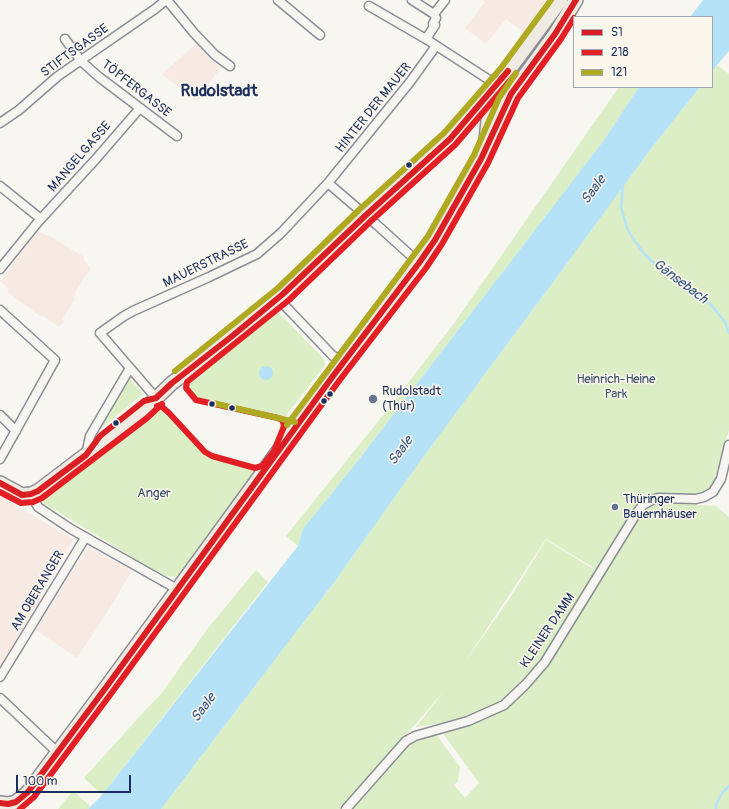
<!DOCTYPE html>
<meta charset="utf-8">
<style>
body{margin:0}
#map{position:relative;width:729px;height:809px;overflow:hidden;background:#f8f6f0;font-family:Pangolin,sans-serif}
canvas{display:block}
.legend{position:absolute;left:573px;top:16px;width:140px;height:72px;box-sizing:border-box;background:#fbf7ec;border:1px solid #a1a7b3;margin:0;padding:5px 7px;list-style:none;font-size:12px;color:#1b2f5e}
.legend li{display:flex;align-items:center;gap:8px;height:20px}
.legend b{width:20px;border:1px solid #a1a7b3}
.scale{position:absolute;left:16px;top:775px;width:115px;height:18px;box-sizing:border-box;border:2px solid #1b2f5e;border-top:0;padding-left:5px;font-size:12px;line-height:14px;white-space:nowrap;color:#1b2f5e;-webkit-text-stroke:3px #fbf7ec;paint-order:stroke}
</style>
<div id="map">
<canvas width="729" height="809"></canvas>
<ul class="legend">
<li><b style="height:5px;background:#da1f24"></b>S1</li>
<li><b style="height:5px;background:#e31e24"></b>218</li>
<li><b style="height:5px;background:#afaa21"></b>121</li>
</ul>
<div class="scale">100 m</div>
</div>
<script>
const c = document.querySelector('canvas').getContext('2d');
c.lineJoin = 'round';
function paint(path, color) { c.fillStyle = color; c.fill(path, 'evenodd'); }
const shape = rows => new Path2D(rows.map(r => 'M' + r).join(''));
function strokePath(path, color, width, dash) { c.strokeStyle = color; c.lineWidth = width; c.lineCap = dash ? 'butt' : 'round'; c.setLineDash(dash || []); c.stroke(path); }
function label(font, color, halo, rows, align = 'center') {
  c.font = font + ' Pangolin,sans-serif'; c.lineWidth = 3; c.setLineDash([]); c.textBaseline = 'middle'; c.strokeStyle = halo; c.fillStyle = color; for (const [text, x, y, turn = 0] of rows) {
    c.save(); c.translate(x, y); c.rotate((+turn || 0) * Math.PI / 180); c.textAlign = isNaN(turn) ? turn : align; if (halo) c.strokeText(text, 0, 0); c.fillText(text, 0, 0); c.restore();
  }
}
paint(shape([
 [483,0,550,0,525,33,506,19,486,44,465,28,485,2],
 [197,43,212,61,221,68,204,89,203,94,197,102,162,74],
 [38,231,47,236,48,235,84,257,83,259,91,269,87,275,85,276,75,293,76,294,74,298,75,299,62,320,64,321,59,327,42,315,40,316,10,294,7,291,9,289,0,281],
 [5,496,9,498,7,501,74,539,0,667,0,497],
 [88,547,127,568,131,572,108,611,77,658,36,630]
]), '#f6eae3');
paint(shape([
 [717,65,729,74,729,430,713,485,702,493,692,495,660,493,649,497,641,503,599,571,546,539,463,665,514,592,546,540,598,572,538,663,502,700,466,716,437,724,416,727,444,691,342,809,161,809,335,581,424,456,560,273,650,150,700,87,712,87,712,71],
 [619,87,639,87,604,140,360,458,303,529,298,546,286,536,388,409,455,322],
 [274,313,279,313,324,359,325,365,285,417,282,418,195,398,190,395,187,388,188,384,191,380],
 [127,375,143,394,93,435],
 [162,403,197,445,204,451,215,459,256,470,178,577,167,576,152,569,45,504,43,502,45,497],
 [659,502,716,506,729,517,729,809,353,809,412,743,436,734,460,767,458,781,454,785,465,798,479,783,442,732,469,724,507,709,530,687,549,664,638,520,646,510],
 [256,570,268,582,102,795,84,778,140,716,162,693,208,628],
 [73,791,90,806,88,809,58,809]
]), '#dbeec5');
paint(shape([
 [703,0,729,0,729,51,712,71,712,17,690,17],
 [639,87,700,87,650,150,560,273,424,456,335,581,161,809,88,809,102,795,298,546,303,529,360,458,604,140],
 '259 373a7 7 0 1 1 14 0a7 7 0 1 1-14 0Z'
]), '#b5e2f7');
strokePath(shape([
 [623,185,621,207,627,228,632,237,645,255,669,276,711,305,725,322,729,333],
 [716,809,716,805,722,793,729,786]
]), '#b5e2f7', 2.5);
const minor = shape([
 [167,0,194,33,215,55,230,66],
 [278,0,320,35],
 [412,0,434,14],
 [369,6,426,39,497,85],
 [434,14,445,0],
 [65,39,81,61,99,77,177,136],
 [426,39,435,25,433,24,436,18,434,14],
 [0,123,19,110,58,76,155,9,166,0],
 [328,183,377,225,419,263],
 [0,186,41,219],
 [0,269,38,222,95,160,140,108],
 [283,294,285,306,289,310,333,356,341,359,346,359],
 [0,310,55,360,0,459],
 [156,398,100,333,124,316,133,311,209,277,257,254,281,233,328,183,410,82,436,46],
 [0,415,16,431],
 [86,455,90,436,130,368],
 [31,494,38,507,71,529,177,589],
 [0,677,85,538],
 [0,698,57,752],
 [346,809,406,741,415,736,468,721,504,705,526,684,545,662,636,514,643,505,652,500,658,498,696,499,704,497,713,492,721,479,729,445]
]);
const primary = shape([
 [486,141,488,120,491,106,499,90],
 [0,483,22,495,31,494,38,491,142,412,172,383,198,364,283,294,366,215,411,175,450,139,507,73,561,0],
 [0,803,8,804,16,802,28,792,107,686,333,376,368,331,419,263,435,240,481,159,511,94,555,34,576,0]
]);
strokePath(minor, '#8b8e94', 11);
strokePath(primary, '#8b8e94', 16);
strokePath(minor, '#f6f5f1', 8);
strokePath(primary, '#efeae2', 13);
strokePath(shape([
 [0,483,22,495,31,494,38,491,86,455,100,436,144,401,156,398,172,383,231,337,283,294,366,215,450,139,508,71],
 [0,803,8,804,16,802,28,792,107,686,333,376,419,263,435,240,481,159,511,94,555,34,576,0]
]), '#da1f24', 6);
strokePath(shape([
 [157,406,160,405,169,413,205,452,212,456,255,468,262,466,274,451,283,429,284,425,282,420,278,418,196,400,186,388,187,382,289,300,371,221,455,145,514,76],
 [0,492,21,503,33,502,42,498,147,418,162,404],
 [20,809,34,797,113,691,339,381,426,268,442,244,488,163,518,98,561,39,574,18]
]), '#e31e24', 6);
strokePath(shape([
 [175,371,278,288,360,209,444,133,501,68,551,0],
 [213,403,295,422],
 [287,425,428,236,474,155,499,98,516,73]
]), '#afaa21', 6);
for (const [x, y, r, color] of [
 [409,165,3.5,"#1b2f5e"],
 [330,394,3.5,"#1b2f5e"],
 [373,399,5,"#687591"],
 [324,401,3.5,"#1b2f5e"],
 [212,404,3.5,"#1b2f5e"],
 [232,408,3.5,"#1b2f5e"],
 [116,423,3.5,"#1b2f5e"],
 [615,507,4,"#687591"]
]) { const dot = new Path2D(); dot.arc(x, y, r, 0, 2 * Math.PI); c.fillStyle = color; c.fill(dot); strokePath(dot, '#fbf7ec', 1.5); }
label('13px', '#1b2f5e', '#fbf7ec', [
 ["STIFTSGASSE",75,51,-36],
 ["TÖPFERGASSE",136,89,38],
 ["HINTER DER MAUER",374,108,-51],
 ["MANGELGASSE",80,157,-49],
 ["MAUERSTRASSE",206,264,-26],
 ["AM OBERANGER",38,591,-59],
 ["KLEINER DAMM",548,631,-56]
]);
label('13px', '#3d546b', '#fbf7ec', [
 ["Heinrich-Heine",616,380],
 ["Park",616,395],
 ["Anger",154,494]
]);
label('13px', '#1b2f5e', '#fbf7ec', [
 ["Rudolstadt",382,392],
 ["(Thür)",382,407],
 ["Thüringer",623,500],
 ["Bauernhäuser",623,515]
], 'left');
label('italic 14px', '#3a5a85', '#fbf7ec', [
 ["Saale",594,190,-54],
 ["Gänsebach",680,282,37],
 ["Saale",401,451,-53],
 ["Saale",204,708,-53]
]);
label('bold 17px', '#1b2f5e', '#fbf7ec', [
 ["Rudolstadt",219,92]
]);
</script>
